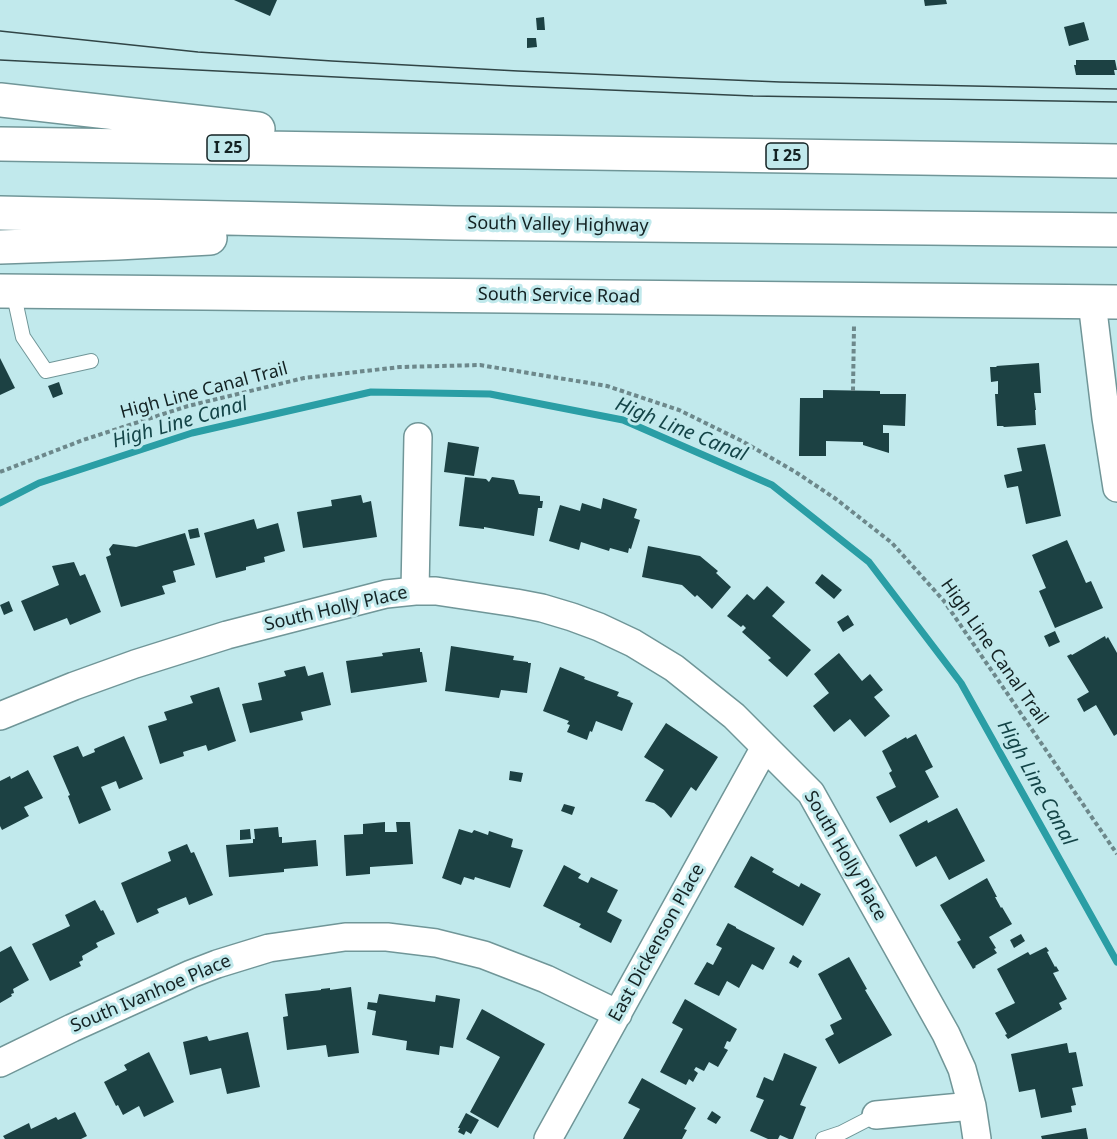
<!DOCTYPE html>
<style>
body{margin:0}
canvas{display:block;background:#c1e9ec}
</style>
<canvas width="1117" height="1139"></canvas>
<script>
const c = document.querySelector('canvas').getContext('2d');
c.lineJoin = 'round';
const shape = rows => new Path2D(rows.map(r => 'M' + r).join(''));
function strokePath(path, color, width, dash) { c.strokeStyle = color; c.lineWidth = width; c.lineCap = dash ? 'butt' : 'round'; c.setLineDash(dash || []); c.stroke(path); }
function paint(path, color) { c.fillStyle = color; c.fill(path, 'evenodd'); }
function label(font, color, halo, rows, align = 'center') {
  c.font = font + ' "Noto Sans",sans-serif'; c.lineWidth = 6; c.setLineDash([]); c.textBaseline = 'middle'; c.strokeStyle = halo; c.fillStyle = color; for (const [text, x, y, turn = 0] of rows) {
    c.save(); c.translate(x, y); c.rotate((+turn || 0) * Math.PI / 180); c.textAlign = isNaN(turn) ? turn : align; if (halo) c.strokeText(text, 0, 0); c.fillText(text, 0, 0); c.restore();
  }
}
strokePath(shape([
 [0,503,39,483,192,433,371,392,490,394,623,420,772,485,869,562,961,683,1117,962]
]), '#2a9ea5', 7);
paint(shape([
 [234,0,277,0,270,16],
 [924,0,946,0,947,4,925,6],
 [544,17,545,30,537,30,536,18],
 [1084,22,1089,40,1069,46,1064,27],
 [527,38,536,38,537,47,527,48],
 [1076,60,1115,60,1117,70,1114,70,1115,75,1076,75,1074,65,1076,65],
 [0,358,15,388,0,395],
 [1039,363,1041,393,1034,393,1036,410,1035,410,1036,425,1004,427,1003,426,997,426,995,394,998,394,998,381,991,382,990,367,997,367,996,366],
 [59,382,63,394,53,398,48,386],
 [823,390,880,391,880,394,906,394,905,426,883,425,883,433,889,433,889,453,863,445,863,442,826,441,826,456,799,456,800,398,823,398],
 [448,442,479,447,474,476,444,472],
 [1045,444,1061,516,1026,524,1018,486,1007,488,1004,475,1022,471,1017,448],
 [465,477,486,479,489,482,492,477,514,480,519,494,540,496,540,501,543,501,542,508,538,508,534,536,484,527,484,529,459,526],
 [361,495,363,503,371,501,377,537,303,548,297,512,332,506,331,500],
 [603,498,637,509,634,518,640,520,631,549,629,548,628,553,610,548,609,551,581,542,579,550,549,541,560,505,580,511,582,503,601,509],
 [254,519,257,529,278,523,285,551,264,557,265,562,246,567,246,570,216,578,204,533],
 [198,528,200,537,190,539,188,530],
 [185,533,195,565,173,571,176,582,162,586,165,594,121,607,106,557,111,555,109,549,113,544,136,547],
 [1067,540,1086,583,1091,581,1103,608,1055,628,1039,591,1046,588,1032,555],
 [648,546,700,556,718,571,716,573,731,587,712,609,697,595,695,597,682,585,642,577],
 [74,562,80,576,85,574,101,612,70,625,67,618,34,631,21,601,59,585,52,566],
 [822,574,842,590,834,599,815,583],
 [767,586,785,602,772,616,811,650,787,677,768,660,771,658,742,632,746,628,743,625,741,627,727,616,747,594,754,600],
 [9,601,13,611,4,615,0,605],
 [848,615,854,625,843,632,837,622],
 [1055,631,1060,642,1049,647,1044,636],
 [1105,636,1106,639,1108,637,1117,653,1117,734,1114,736,1096,705,1084,712,1077,699,1089,692,1067,656,1071,654,1072,655],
 [451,646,514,656,513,660,528,662,528,663,531,663,527,693,501,690,499,698,445,691],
 [420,648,420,652,422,652,427,682,351,693,346,661,383,656,382,653],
 [839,653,862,681,870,674,883,690,874,697,890,716,865,737,850,719,834,732,813,706,829,693,814,674],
 [305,666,308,676,323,672,331,705,301,712,303,720,250,733,242,704,262,700,258,683,286,676,284,671],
 [560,667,585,677,584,679,619,692,617,696,631,701,630,702,633,703,622,731,596,721,592,732,590,731,587,740,567,732,570,725,567,724,569,721,543,711],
 [219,687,236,741,208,751,206,745,183,752,184,756,160,764,148,726,167,720,164,712,193,703,190,696],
 [666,723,718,757,696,791,691,787,671,818,664,810,654,803,645,801,664,770,644,757],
 [916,734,933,767,925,771,939,797,890,823,876,797,896,787,889,773,892,771,882,751,906,737,907,739],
 [124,736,143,779,119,789,116,781,101,787,111,810,79,824,68,796,70,795,53,756,78,746,83,757,95,752,94,749],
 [28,770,43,798,24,807,29,816,2,830,0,826,0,781,10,776,11,779],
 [510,771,523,773,521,782,509,780],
 [564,804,575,807,572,815,561,811],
 [957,808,985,861,949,880,936,856,916,867,899,835,927,820,928,823],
 [385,822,385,832,397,832,396,822,410,822,413,864,370,867,370,874,346,876,344,835,363,834,363,824],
 [278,827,279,837,282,837,282,843,316,840,318,866,284,869,284,872,229,877,226,845,253,843,253,839,255,839,254,829],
 [250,829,251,839,240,840,240,830],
 [459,829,472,833,474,830,488,835,489,831,513,839,511,847,523,850,510,888,475,877,474,880,464,877,461,885,442,878],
 [187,844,191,853,194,852,213,895,189,905,186,897,157,909,159,913,137,923,121,883,171,861,168,852],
 [751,856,774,869,772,872,799,887,801,883,821,894,803,926,734,887],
 [564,865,581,874,578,878,588,883,591,877,618,890,607,912,622,920,611,943,579,927,581,924,543,906],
 [987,878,997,897,995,897,1001,908,1002,907,1012,924,989,937,996,948,994,949,997,953,975,966,976,967,973,969,957,942,961,940,940,905],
 [95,900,101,911,103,910,115,934,96,943,98,947,82,956,83,960,79,962,81,966,50,981,32,944,70,926,65,915],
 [728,923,736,927,736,928,775,948,763,970,752,964,739,988,727,981,719,996,694,984,707,962,713,965,722,948,716,945],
 [1021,934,1025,941,1014,948,1010,940],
 [11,946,29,980,13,989,14,993,11,994,12,996,0,1003,0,952],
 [1046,947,1049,951,1047,952,1055,967,1056,966,1059,971,1053,973,1067,999,1059,1003,1062,1009,1008,1039,1005,1035,1007,1034,995,1013,1015,1003,997,969,1028,952,1030,955],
 [793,955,802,961,798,968,789,963],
 [849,957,867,989,865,990,892,1035,839,1064,825,1039,834,1034,830,1025,842,1019,818,974],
 [351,987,359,1053,328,1057,326,1045,287,1050,283,1017,288,1016,285,994,321,990,321,989,330,988,330,990],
 [379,994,435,1002,436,995,460,999,453,1048,440,1046,439,1055,406,1050,407,1041,372,1035,376,1011,367,1009,368,1002,377,1003],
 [685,999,737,1029,730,1042,727,1041,724,1048,728,1050,718,1067,709,1062,704,1071,696,1067,694,1070,698,1073,693,1082,689,1079,686,1085,660,1072,683,1029,672,1023],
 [482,1009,545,1044,498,1128,470,1112,500,1057,466,1039],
 [248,1032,260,1087,227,1094,221,1068,190,1075,183,1042,207,1036,209,1041],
 [1067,1043,1069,1053,1076,1052,1083,1086,1072,1088,1076,1105,1071,1106,1072,1112,1041,1118,1035,1089,1019,1092,1011,1054],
 [149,1052,174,1102,144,1117,139,1106,123,1115,118,1105,116,1106,104,1082,127,1070,124,1065],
 [784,1053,817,1067,800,1105,806,1107,793,1139,789,1139,780,1135,778,1139,768,1139,750,1131,764,1100,756,1097,764,1077,773,1081],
 [642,1078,696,1108,684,1129,687,1130,682,1139,623,1139,640,1109,628,1103],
 [712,1111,721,1117,716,1124,707,1119],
 [75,1112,87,1136,81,1139,5,1139,3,1136,29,1123,31,1129,56,1117,58,1120],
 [466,1113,479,1120,471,1134,466,1131,464,1135,458,1132,460,1128,458,1128],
 [1086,1128,1088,1139,1042,1139,1041,1136]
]), '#1c4143');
const service = shape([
 [13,291,23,337,46,371,91,361],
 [823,1139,841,1133,876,1115]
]);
const minor = shape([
 [1092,302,1106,418,1117,488],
 [415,591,418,437],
 [0,716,74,686,135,664,227,635,386,594,415,591,436,591,516,603,542,608,572,617,599,627,633,643,674,668,734,716,811,793,946,1034,962,1069,972,1106,977,1139],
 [0,1063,72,1028,191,974,217,964,269,948,345,937,387,937,436,943,484,955,546,979,618,1014],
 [876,1115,972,1106],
 [548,1139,765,747]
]);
const tertiary = shape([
 [0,291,1117,302]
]);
const motorway = shape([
 [0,100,258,129],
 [0,144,1117,161],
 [0,213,454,223,1117,230],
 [0,247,118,243,210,238]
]);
strokePath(service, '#709698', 16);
strokePath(minor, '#709698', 30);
strokePath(tertiary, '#709698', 36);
strokePath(motorway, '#709698', 36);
strokePath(shape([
 [853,391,854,326],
 [0,472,83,440,188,406,304,378,400,367,480,365,607,386,679,410,742,441,794,471,836,499,892,543,944,601,1117,854]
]), '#6d888b', 4, [4.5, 3]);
strokePath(service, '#fff', 14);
strokePath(minor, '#fff', 27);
strokePath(tertiary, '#fff', 33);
strokePath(motorway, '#fff', 33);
strokePath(shape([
 [0,31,198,52,332,61,518,71,780,82,1117,89],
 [0,60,514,86,753,96,1117,102]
]), '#314546', 1.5);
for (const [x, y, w] of [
 [228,148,42],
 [787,156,42]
]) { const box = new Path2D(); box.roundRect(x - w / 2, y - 13, w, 26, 4.5); c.fillStyle = '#c1e9ec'; c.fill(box); strokePath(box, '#132223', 1.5); }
label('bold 16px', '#132223', null, [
 ["I 25",228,148],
 ["I 25",787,156]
]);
label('18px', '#132223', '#c1e9ec', [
 ["South Valley Highway",558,225,1],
 ["South Service Road",559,296,1],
 ["High Line Canal Trail",204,391,-15],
 ["South Holly Place",336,609,-13],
 ["High Line Canal Trail",994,652,55],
 ["South Holly Place",845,856,60],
 ["East Dickenson Place",657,943,-61],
 ["South Ivanhoe Place",151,994,-23]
]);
label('italic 20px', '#144548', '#c1e9ec', [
 ["High Line Canal",180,423,-16],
 ["High Line Canal",681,430,22],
 ["High Line Canal",1036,783,61]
]);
</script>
